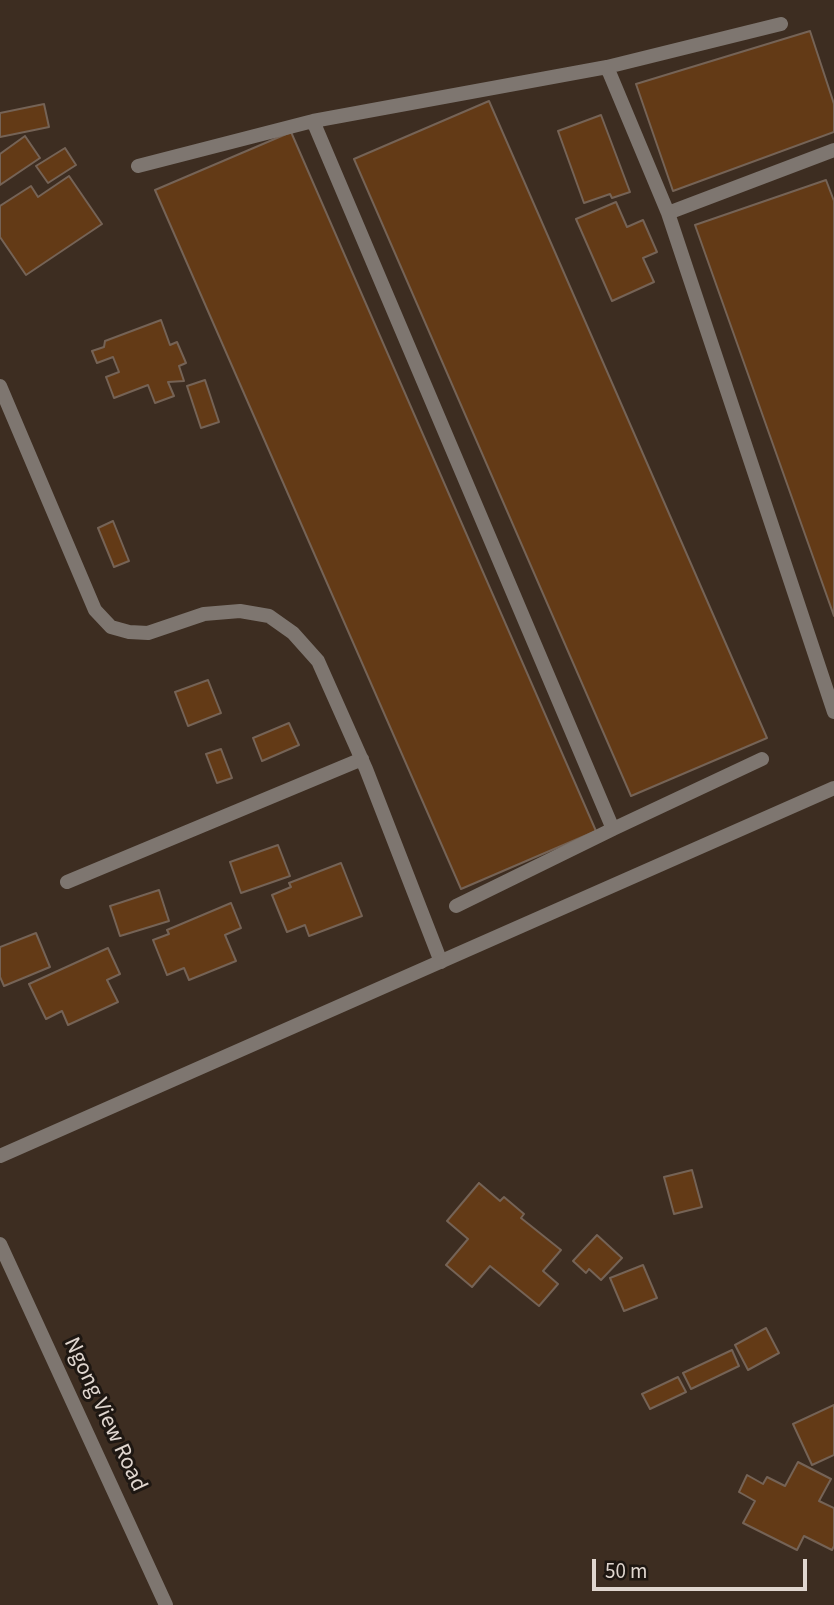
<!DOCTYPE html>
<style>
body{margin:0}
#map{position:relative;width:834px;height:1605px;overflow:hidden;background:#3d2d21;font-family:"Source Sans 3",sans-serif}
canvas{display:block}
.scale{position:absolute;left:592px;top:1559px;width:215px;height:32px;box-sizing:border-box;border:4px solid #e0d6cf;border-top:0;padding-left:9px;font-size:21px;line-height:24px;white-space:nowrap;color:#e0d6cf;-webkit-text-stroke:5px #1e1712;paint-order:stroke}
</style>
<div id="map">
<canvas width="834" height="1605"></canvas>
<div class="scale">50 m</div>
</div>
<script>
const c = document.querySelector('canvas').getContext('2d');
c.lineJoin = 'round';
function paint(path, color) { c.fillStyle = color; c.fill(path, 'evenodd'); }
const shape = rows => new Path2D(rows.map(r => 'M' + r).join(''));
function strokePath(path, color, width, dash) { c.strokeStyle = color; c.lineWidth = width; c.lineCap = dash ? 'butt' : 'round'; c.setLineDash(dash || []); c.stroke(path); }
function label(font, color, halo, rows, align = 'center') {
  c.font = font + ' "Source Sans 3",sans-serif'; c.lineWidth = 6; c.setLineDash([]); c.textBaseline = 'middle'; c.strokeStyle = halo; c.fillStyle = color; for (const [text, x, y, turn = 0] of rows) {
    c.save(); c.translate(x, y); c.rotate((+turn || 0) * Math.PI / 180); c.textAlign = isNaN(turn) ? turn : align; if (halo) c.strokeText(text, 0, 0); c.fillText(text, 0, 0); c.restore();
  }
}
const building = shape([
 [810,31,834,104,834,132,673,191,636,84,810,31],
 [489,101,767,738,631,796,354,159,489,101],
 [44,104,49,127,0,137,0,113,44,104],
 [601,115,630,192,612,198,610,194,584,203,558,131,601,115],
 [291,132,596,831,461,889,155,190,291,132],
 [25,136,40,158,0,185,0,154,25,136],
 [65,148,76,165,48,183,36,166,65,148],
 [69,176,102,224,26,275,0,237,0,206,31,186,38,197,69,176],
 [826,180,834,201,834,616,695,225,826,180],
 [616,202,627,227,643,220,657,252,643,258,654,282,612,301,576,219,616,202],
 [161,320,170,345,177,342,186,363,179,366,184,381,168,382,174,396,155,403,148,385,114,398,106,377,119,372,113,357,97,363,92,351,104,347,105,341,161,320],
 [205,380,219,422,201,428,187,386,205,380],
 [113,521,129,561,114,567,98,528,113,521],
 [208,680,221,713,188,726,175,692,208,680],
 [289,723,299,745,262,761,253,738,289,723],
 [221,749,232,778,217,783,206,754,221,749],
 [278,845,290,876,241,893,230,862,278,845],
 [341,863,362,916,309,936,305,925,287,932,272,895,291,887,289,883,341,863],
 [159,890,169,921,120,936,110,906,159,890],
 [231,903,241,928,225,935,236,961,189,980,184,968,167,975,153,940,169,934,167,930,231,903],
 [36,933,50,967,4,986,0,977,0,947,36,933],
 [108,948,120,974,107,980,118,1002,68,1025,62,1011,46,1019,29,984,108,948],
 [692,1170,702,1207,674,1214,664,1177,692,1170],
 [479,1183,500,1201,504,1197,524,1214,521,1218,561,1250,543,1271,558,1284,539,1306,490,1266,472,1287,446,1265,468,1239,447,1221,479,1183],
 [597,1235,622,1258,601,1280,589,1269,586,1273,573,1261,597,1235],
 [643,1265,657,1298,624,1311,610,1278,643,1265],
 [766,1328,779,1353,748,1370,735,1345,766,1328],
 [732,1350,739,1366,691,1389,683,1373,732,1350],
 [678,1377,686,1392,650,1409,642,1394,678,1377],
 [834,1405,834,1455,812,1465,793,1424,834,1405],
 [798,1462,831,1479,819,1501,834,1508,834,1546,832,1550,804,1536,797,1550,743,1523,755,1501,739,1492,747,1475,763,1484,767,1477,785,1486,798,1462]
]);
paint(building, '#633a16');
strokePath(building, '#756356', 2);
strokePath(shape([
 [781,24,607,67,668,213,834,712],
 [313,121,613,829,762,759],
 [138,166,313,121,607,67],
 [668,213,834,150],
 [0,386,95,610,111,627,129,632,148,633,204,614,240,611,269,616,293,633,318,661,366,769,441,962],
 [67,882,362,759],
 [456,906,613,829]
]), '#7e7670', 14);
strokePath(shape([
 [0,1156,834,788],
 [0,1244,166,1605]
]), '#7e7670', 14);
label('23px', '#e0d6cf', '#1e1712', [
 ["Ngong View Road",104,1415,65]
]);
</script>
